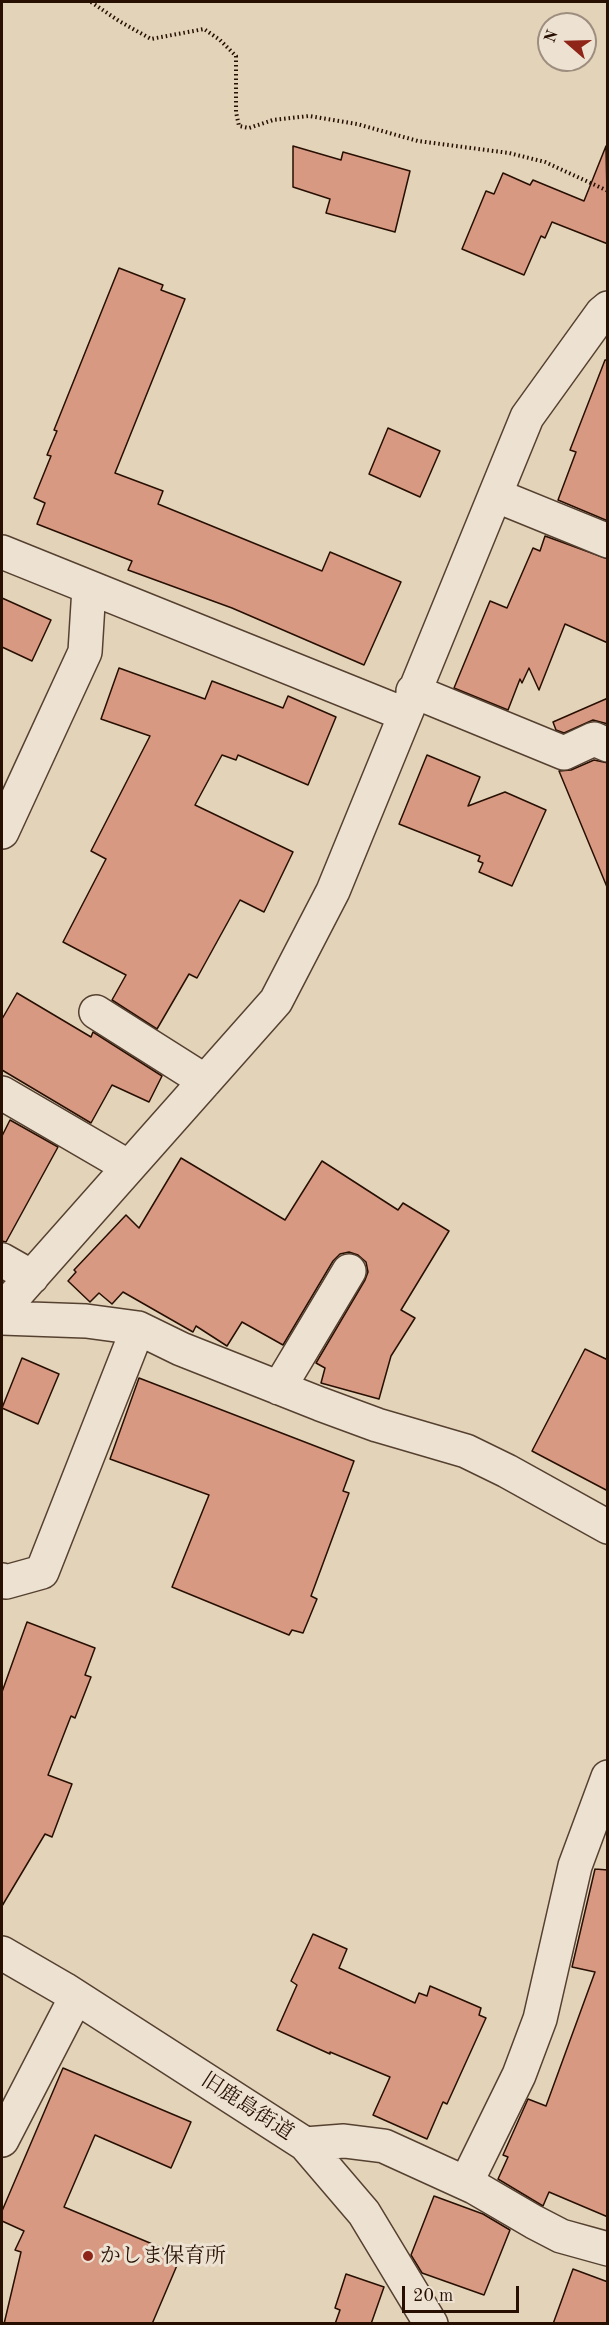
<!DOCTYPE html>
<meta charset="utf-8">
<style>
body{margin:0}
#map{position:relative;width:609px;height:2325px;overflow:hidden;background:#e3d3b9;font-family:"Old Standard TT",serif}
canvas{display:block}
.frame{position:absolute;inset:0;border:3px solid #270f02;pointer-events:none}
.north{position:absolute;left:537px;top:12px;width:60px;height:60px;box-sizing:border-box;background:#ede2d2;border:2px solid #9e8e7f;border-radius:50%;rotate:290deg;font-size:16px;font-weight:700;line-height:24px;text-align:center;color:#270f02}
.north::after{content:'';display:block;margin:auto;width:21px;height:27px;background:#8f2418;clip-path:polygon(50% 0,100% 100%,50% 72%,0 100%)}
.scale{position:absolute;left:402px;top:2286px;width:117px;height:27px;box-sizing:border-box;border:3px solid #270f02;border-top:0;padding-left:8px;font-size:18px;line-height:21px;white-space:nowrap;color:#270f02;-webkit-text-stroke:4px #ede2d2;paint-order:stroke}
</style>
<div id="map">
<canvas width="609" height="2325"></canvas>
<div class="frame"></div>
<div class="north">N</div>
<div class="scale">20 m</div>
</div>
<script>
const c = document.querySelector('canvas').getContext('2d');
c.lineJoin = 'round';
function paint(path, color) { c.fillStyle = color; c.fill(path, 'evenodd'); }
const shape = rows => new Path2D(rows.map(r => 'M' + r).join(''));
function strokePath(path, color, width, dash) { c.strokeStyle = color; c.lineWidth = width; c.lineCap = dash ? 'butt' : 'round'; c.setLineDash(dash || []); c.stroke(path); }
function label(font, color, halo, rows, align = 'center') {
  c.font = font + ' "Old Standard TT","Noto Serif JP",serif'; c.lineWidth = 6; c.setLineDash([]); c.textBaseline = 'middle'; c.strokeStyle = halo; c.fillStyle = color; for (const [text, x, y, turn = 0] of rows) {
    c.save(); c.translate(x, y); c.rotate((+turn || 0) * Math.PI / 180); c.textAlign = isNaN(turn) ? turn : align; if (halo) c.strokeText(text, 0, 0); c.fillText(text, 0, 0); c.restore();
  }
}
const building = shape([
 [293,146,341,160,343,152,410,171,395,232,326,213,330,199,293,187,293,146],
 [606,146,608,244,552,222,545,238,541,236,524,275,462,249,486,191,494,194,503,173,530,185,533,180,584,201,606,146],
 [119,268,163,285,161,290,185,299,115,473,163,491,158,504,322,571,330,552,401,582,364,665,232,608,128,570,132,561,37,524,45,503,34,498,51,456,47,455,57,431,54,430,119,268],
 [605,360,608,360,608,521,558,500,576,452,570,450,605,360],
 [388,428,440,451,420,497,369,474,388,428],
 [545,536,608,559,608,643,565,624,539,690,529,668,522,683,520,679,508,710,454,688,490,601,507,608,533,548,540,551,545,536],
 [2,598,51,620,32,661,2,647,2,598],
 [119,668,205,699,212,681,283,708,288,696,336,717,308,785,238,755,236,760,222,755,195,805,293,852,264,912,240,900,197,978,189,974,157,1029,112,1000,126,975,63,942,106,859,91,851,150,736,101,719,119,668],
 [608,698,608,724,593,720,564,733,556,730,553,722,608,698],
 [427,755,480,777,468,806,505,792,546,810,512,886,479,872,483,863,478,861,480,856,399,824,427,755],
 [594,760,608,763,607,887,559,771,571,770,594,760],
 [17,993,91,1037,93,1032,162,1076,149,1102,112,1085,91,1123,2,1070,2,1019,17,993],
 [10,1120,58,1147,6,1242,2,1241,2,1136,10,1120],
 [181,1158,285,1220,322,1161,398,1210,403,1203,449,1231,401,1310,415,1318,391,1356,379,1399,321,1383,325,1368,316,1363,365,1280,368,1272,366,1262,358,1255,349,1252,340,1254,333,1261,283,1345,242,1322,227,1346,196,1326,193,1332,123,1292,112,1304,99,1293,90,1302,68,1281,76,1272,74,1270,126,1215,139,1228,181,1158],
 [585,1349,608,1360,608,1491,532,1451,585,1349],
 [22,1358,59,1374,38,1424,2,1408,22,1358],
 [139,1378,354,1461,343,1491,349,1493,311,1596,317,1599,303,1633,292,1630,289,1635,172,1587,209,1495,110,1459,139,1378],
 [27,1622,95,1648,85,1675,91,1677,75,1718,71,1716,48,1775,72,1784,52,1837,45,1834,2,1906,2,1692,27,1622],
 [595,1869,608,1870,608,2217,549,2192,543,2206,498,2179,508,2157,503,2155,528,2099,546,2106,595,1972,572,1967,595,1869],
 [313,1934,347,1949,339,1968,415,2003,419,1993,427,1996,430,1986,481,2008,479,2015,486,2018,447,2104,443,2102,427,2139,373,2115,390,2077,330,2052,330,2054,277,2030,297,1985,291,1981,313,1934],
 [63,2068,191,2122,171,2168,95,2135,64,2207,181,2256,152,2324,4,2324,21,2252,15,2250,24,2231,2,2221,2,2211,63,2068],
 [434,2196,483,2214,510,2230,484,2295,422,2273,411,2255,434,2196],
 [573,2269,608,2282,608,2324,553,2324,573,2269],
 [346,2274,384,2287,371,2324,335,2324,340,2310,335,2308,346,2274]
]);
paint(building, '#d89983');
strokePath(building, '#270f02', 1.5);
const minor = shape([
 [495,495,608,541],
 [2,552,404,714],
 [413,691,564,753,594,739,608,745],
 [2,832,85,652,89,588],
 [96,1012,205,1081],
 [2,1093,129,1167],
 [2,1260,32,1277],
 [2,1315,10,1301,276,1001,333,891,527,417,602,313,608,308],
 [2,1318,86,1321,138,1328,181,1349,320,1404,377,1425,466,1451,507,1471,608,1527],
 [279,1388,349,1271],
 [2,1580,6,1582,42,1572,138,1328],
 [2,1953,64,1989,305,2144,364,2213,431,2324],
 [2,2140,76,1997],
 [305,2144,344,2141,384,2146,474,2187,534,2222,561,2236,608,2249],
 [466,2183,519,2075,540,2019,575,1866,608,1777]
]);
strokePath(minor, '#564030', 36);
strokePath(shape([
 [91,2,119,21,151,39,204,29,220,40,236,56,236,112,239,126,249,128,273,120,309,116,357,124,418,141,509,153,545,162,608,191]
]), '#270f02', 4, [1.5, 3]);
strokePath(minor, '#ede2d2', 33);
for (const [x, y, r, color] of [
 [88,2256,6,"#8f2418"]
]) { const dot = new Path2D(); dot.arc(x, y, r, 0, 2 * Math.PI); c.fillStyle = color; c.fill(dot); strokePath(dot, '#ede2d2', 2); }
label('21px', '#270f02', '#ede2d2', [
 ["旧鹿島街道",247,2107,33]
]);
label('21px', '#270f02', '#ede2d2', [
 ["かしま保育所",100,2256]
], 'left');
</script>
